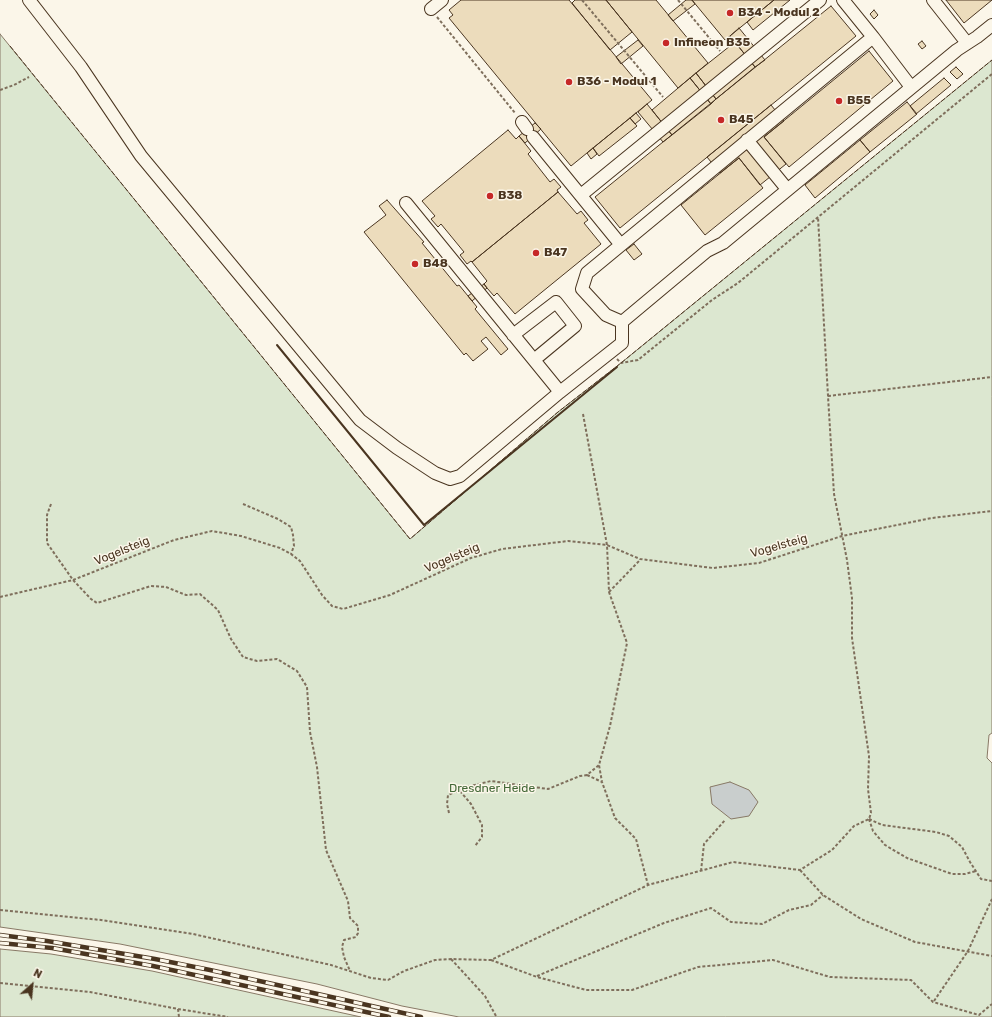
<!DOCTYPE html>
<style>
body{margin:0}
#map{position:relative;width:992px;height:1017px;overflow:hidden;background:#fbf6e9;font-family:Rubik,sans-serif}
canvas{display:block}
.north{position:absolute;left:12px;top:965px;width:40px;height:40px;-webkit-text-stroke:3px #fbf6e9;paint-order:stroke;rotate:27deg;font-size:11px;font-weight:700;line-height:16px;text-align:center;color:#4a3520}
.north::after{content:'';display:block;margin:auto;width:14px;height:18px;background:#4a3520;clip-path:polygon(50% 0,100% 100%,50% 72%,0 100%)}
</style>
<div id="map">
<canvas width="992" height="1017"></canvas>
<div class="north">N</div>
</div>
<script>
const c = document.querySelector('canvas').getContext('2d');
c.lineJoin = 'round';
function paint(path, color) { c.fillStyle = color; c.fill(path, 'evenodd'); }
const shape = rows => new Path2D(rows.map(r => 'M' + r).join(''));
function strokePath(path, color, width, dash) { c.strokeStyle = color; c.lineWidth = width; c.lineCap = dash ? 'butt' : 'round'; c.setLineDash(dash || []); c.stroke(path); }
function label(font, color, halo, rows, align = 'center') {
  c.font = font + ' Rubik,sans-serif'; c.lineWidth = 3; c.setLineDash([]); c.textBaseline = 'middle'; c.strokeStyle = halo; c.fillStyle = color; for (const [text, x, y, turn = 0] of rows) {
    c.save(); c.translate(x, y); c.rotate((+turn || 0) * Math.PI / 180); c.textAlign = isNaN(turn) ? turn : align; if (halo) c.strokeText(text, 0, 0); c.fillText(text, 0, 0); c.restore();
  }
}
const green = shape([
 [0,34,410,539,558,412,621,363,992,60,992,733,989,735,987,758,992,763,992,1017,459,1017,402,1006,317,984,120,944,0,927,0,34],
 [0,949,51,954,152,971,361,1017,0,1017,0,949]
]);
paint(green, '#dce7d0');
strokePath(green, '#887966', 1);
const water = shape([
 [730,782,749,790,758,802,749,816,731,819,712,804,710,787,730,782]
]);
paint(water, '#c9cecd');
strokePath(water, '#887966', 1);
const building = shape([
 [461,0,569,0,652,100,571,166,449,18,453,15,449,10,461,0],
 [575,0,606,0,632,32,610,50,572,3,575,0],
 [606,0,656,0,708,63,678,88,606,0],
 [686,0,692,0,695,4,673,21,668,15,686,0],
 [692,0,774,0,725,40,692,0],
 [774,0,790,0,753,30,747,22,774,0],
 [946,0,992,0,964,23,946,0],
 [831,6,856,36,620,228,595,197,831,6],
 [874,10,878,15,874,19,870,14,874,10],
 [739,28,765,60,755,67,730,36,739,28],
 [638,40,643,46,621,64,616,57,638,40],
 [922,41,926,46,922,49,918,44,922,41],
 [735,42,755,67,716,99,696,73,735,42],
 [869,51,893,81,789,167,764,137,869,51],
 [956,67,963,74,957,79,950,72,956,67],
 [696,73,716,99,711,104,690,78,696,73],
 [690,78,711,104,672,135,652,110,690,78],
 [944,78,951,85,916,114,910,106,944,78],
 [907,102,917,114,870,152,860,140,907,102],
 [647,104,672,135,663,142,638,112,647,104],
 [771,105,784,121,764,137,786,164,760,185,739,158,720,173,707,157,771,105],
 [636,113,641,119,635,124,630,118,636,113],
 [630,118,637,126,599,156,593,148,630,118],
 [535,123,541,129,525,143,519,136,535,123],
 [508,130,516,139,519,136,531,151,528,154,550,182,554,179,561,187,557,190,558,192,472,262,471,261,467,264,460,255,464,252,441,224,438,227,431,219,435,216,422,201,508,130],
 [860,140,870,152,815,198,805,185,860,140],
 [593,148,597,154,591,159,587,153,593,148],
 [739,158,763,188,705,235,681,205,739,158],
 [558,192,577,214,581,211,588,220,584,223,601,244,515,314,497,293,494,296,487,288,484,284,487,281,472,262,558,192],
 [387,200,424,242,422,243,457,286,459,285,477,307,475,309,508,349,501,355,486,337,481,341,488,349,473,361,466,353,464,355,364,232,386,215,379,206,387,200],
 [634,244,642,254,634,260,626,250,634,244],
 [484,284,487,288,472,301,468,296,484,284]
]);
paint(building, '#ecdcbc');
strokePath(building, '#4a3520', 1);
const minor = shape([
 [29,0,81,67,141,156,360,420,397,448,435,473,450,479,460,476,560,392,622,343,622,322,707,251,723,243,957,50,977,37,992,25],
 [843,0,873,37],
 [933,0,967,43],
 [431,9,442,0],
 [522,122,527,129],
 [533,137,621,245],
 [747,140,787,189],
 [581,195,820,0],
 [406,203,560,392],
 [622,322,606,315,582,289,587,273,873,37,911,87],
 [513,335,556,302,575,326,534,360]
]);
strokePath(minor, '#4a3520', 14);
strokePath(shape([
 [582,0,663,97],
 [678,0,720,51],
 [437,17,515,113],
 [0,90,14,85,29,77],
 [617,359,621,363,638,360,712,300,738,283,992,74],
 [828,396,992,377],
 [583,414,607,545,609,592,627,643,610,726,599,765,602,782,615,818,636,839,648,885],
 [51,504,47,515,47,543,73,580,91,599,97,603,151,586,166,587,186,595,200,594,218,610,231,639,243,657,257,661,277,659,297,671,307,687,310,732,317,767,326,850,348,901,350,918,358,926,358,933,356,937,344,940,342,947,344,957,350,971],
 [243,504,278,519,291,527,293,535,294,546,291,554],
 [609,592,640,560],
 [0,597,73,580,174,540,212,531,241,536,280,548,291,554,300,561,322,595,332,606,343,609,390,595,471,558,502,549,568,541,607,545,640,559,713,568,759,563,842,536,932,518,992,511],
 [587,775,602,782],
 [460,791,471,804,482,825,482,837,475,846],
 [449,813,447,804,448,795,467,787,491,781,548,789,580,776,587,775,599,765],
 [869,819,882,825,936,832,949,836,962,847,970,862,981,879,992,881],
 [869,819,873,831,885,845,907,858,952,874,965,874,976,871],
 [800,870,823,895,861,919,915,942,992,956],
 [701,871,704,844,725,820],
 [0,910,101,920,193,934,331,965,371,978,388,980,404,971,435,960,451,959,491,960,648,885,733,862,800,870,832,850,854,826,869,819,871,813,868,789,869,756,852,638,852,598,847,560,834,494,828,396,818,217],
 [451,959,485,996,496,1016],
 [491,960,537,977,586,990,632,990,698,967,773,960,830,977,911,980,933,1002,979,1015,992,1004],
 [537,976,664,923,711,908,731,922,762,924,789,910,811,905,823,895],
 [0,983,90,992,178,1009,228,1017],
 [934,1001,968,951,992,899],
 [178,1009,179,1017]
]), '#7f6f5c', 2, [3, 2]);
strokePath(minor, '#fbf6e9', 12);
const rail = shape([
 [0,935,47,941,155,959,210,970,421,1017],
 [0,943,52,948,153,966,389,1017]
]);
strokePath(rail, '#4a3520', 4.5);
strokePath(rail, '#fbf6e9', 3, [9]);
strokePath(shape([
 [10,46,410,539,558,412,621,363,992,60]
]), '#4a3520', 1, [5, 2]);
strokePath(shape([
 [277,345,424,525,617,367]
]), '#4a3520', 2);
for (const [x, y, r, color] of [
 [730,13,4,"#c62828"],
 [666,43,4,"#c62828"],
 [569,82,4,"#c62828"],
 [839,101,4,"#c62828"],
 [721,120,4,"#c62828"],
 [490,196,4,"#c62828"],
 [536,253,4,"#c62828"],
 [415,264,4,"#c62828"]
]) { const dot = new Path2D(); dot.arc(x, y, r, 0, 2 * Math.PI); c.fillStyle = color; c.fill(dot); strokePath(dot, '#fbf6e9', 1.5); }
label('bold 12px', '#4a3520', '#fbf6e9', [
 ["B34 - Modul 2",738,13],
 ["Infineon B35",674,43],
 ["B36 - Modul 1",577,82],
 ["B55",847,101],
 ["B45",729,120],
 ["B38",498,196],
 ["B47",544,253],
 ["B48",423,264]
], 'left');
label('12px', '#4a3520', '#fbf6e9', [
 ["Vogelsteig",779,546,-16],
 ["Vogelsteig",122,551,-22],
 ["Vogelsteig",452,558,-23]
]);
label('12px', '#436837', '#fbf6e9', [
 ["Dresdner Heide",492,789]
]);
</script>
